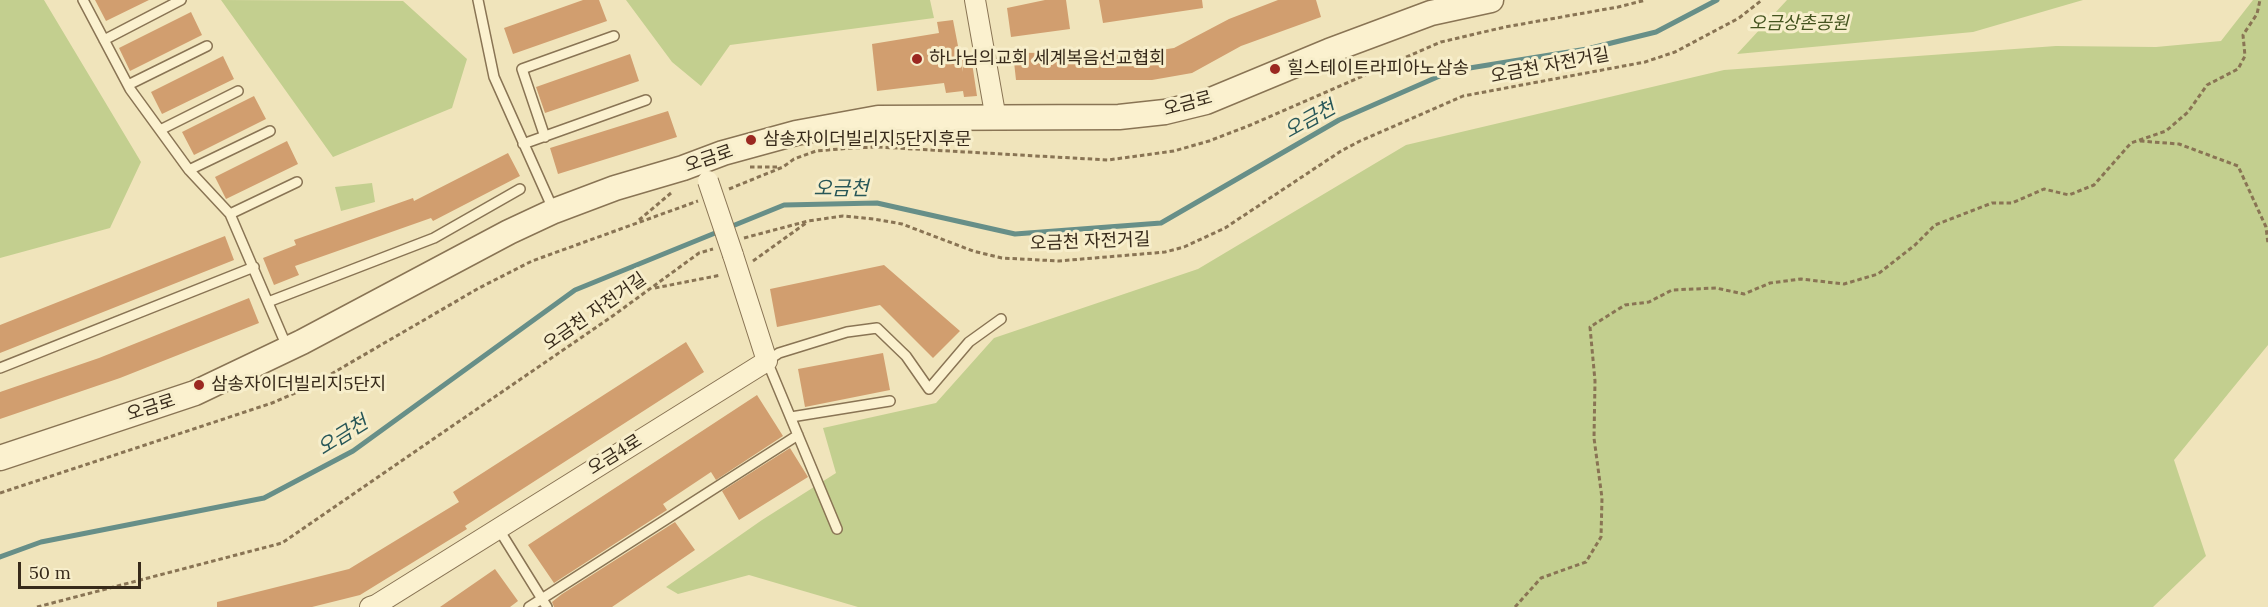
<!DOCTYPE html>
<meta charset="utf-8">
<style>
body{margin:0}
#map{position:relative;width:2268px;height:607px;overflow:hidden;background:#f0e4bb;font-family:Lora,serif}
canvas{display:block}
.scale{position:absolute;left:18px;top:562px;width:123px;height:27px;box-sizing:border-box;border:3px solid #372a1a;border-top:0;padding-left:8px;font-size:18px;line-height:21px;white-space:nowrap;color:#372a1a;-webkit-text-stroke:4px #f7eecb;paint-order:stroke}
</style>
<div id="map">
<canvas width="2268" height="607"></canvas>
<div class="scale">50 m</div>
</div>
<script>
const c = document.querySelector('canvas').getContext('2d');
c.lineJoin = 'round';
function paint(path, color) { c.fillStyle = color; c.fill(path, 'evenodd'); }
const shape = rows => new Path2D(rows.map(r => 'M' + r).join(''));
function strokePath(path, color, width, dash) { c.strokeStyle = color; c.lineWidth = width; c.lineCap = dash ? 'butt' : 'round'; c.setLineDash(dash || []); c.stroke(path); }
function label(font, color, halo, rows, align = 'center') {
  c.font = font + ' Lora,"Noto Sans KR",serif'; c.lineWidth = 6; c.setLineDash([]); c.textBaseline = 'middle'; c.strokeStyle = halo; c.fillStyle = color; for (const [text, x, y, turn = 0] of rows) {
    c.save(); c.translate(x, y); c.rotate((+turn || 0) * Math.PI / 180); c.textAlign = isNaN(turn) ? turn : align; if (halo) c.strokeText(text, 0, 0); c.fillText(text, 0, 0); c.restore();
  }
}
paint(shape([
 [0,0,44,0,141,162,110,228,0,258],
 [221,0,403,1,467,59,452,108,333,157],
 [626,0,930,0,934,18,730,45,701,86,672,62],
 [1787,0,2083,0,1973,32,1737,54],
 [2253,0,2268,0,2268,345,2174,460,2206,556,2153,607,858,607,749,575,678,594,666,587,762,520,836,473,823,428,936,403,994,338,1198,269,1406,145,1724,70,2056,46,2156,47,2221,41],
 [372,183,375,202,341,211,335,187]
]), '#c3cf8f');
strokePath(shape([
 [0,557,41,542,264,498,353,451,575,290,784,205,877,203,1015,234,1161,223,1339,120,1451,71,1587,49,1656,32,1717,0]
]), '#678f88', 5);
paint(shape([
 [95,0,149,0,106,21],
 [583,0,599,0,607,21,513,54,504,28],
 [1045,0,1066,0,1070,29,1011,37,1007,8],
 [1099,0,1202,0,1203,8,1103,23],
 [1278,0,1316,0,1321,17,1241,46,1192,73,1152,80,1016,80,1013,53,1147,52,1174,48,1229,19],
 [191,12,202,35,130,71,119,48],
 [953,20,963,72,962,57,971,56,977,96,964,97,963,91,946,93,944,83,877,91,872,44,939,33,937,22],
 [630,54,639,81,545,113,536,87],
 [223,56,234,79,162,114,151,92],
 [254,96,266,119,194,155,182,132],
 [668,111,677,137,558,174,550,148],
 [287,141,298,164,226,199,215,177],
 [508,153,520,176,433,221,431,218,295,266,299,275,274,285,263,258,296,245,294,240,413,198,414,201],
 [225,236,234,260,0,353,0,325],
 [884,265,960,331,933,358,880,305,777,327,770,289],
 [249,298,259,323,120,378,0,419,0,392,99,358],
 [686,342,704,372,465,526,467,529,360,595,312,607,217,607,217,602,349,569,459,502,453,492],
 [883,353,890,390,805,407,798,369],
 [757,395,783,436,716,480,711,472,663,504,667,510,554,583,528,545],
 [790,448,808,477,739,520,722,491],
 [675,522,695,550,612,607,554,607,552,602,562,594],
 [495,569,518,601,510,607,440,607]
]), '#d19e6f');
const service = shape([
 [83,0,130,89,189,170,230,214,287,347],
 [478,0,494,77,553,209],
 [104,40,181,0],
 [128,85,207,46],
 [160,130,238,91],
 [545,137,522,69,614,36],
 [523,144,646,100],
 [189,170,270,131],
 [230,214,297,182],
 [268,302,434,238,520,189],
 [0,368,254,267],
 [791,417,890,401],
 [498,528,547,607],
 [837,529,767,361,779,353,847,332,877,328,906,356,929,389,969,342,1001,319],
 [529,607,798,435]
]);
const minor = shape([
 [975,0,996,119],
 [370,607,376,605,767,361,733,255]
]);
const tertiary = shape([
 [0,458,195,393,302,342,509,232,554,211,615,188,683,168,723,153,796,133,878,118,1119,117,1165,112,1206,102,1329,51,1431,13,1491,0]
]);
strokePath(service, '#897454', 12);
strokePath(minor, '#897454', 22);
strokePath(tertiary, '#897454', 27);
strokePath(shape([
 [2140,141,2179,144,2238,166,2266,227,2268,244],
 [750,167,779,167],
 [729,189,783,167,794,159,816,151,852,148,878,147,1108,160,1174,151,1209,141,1248,126,1441,42,1505,27,1618,7,1646,0],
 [639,220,671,193],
 [744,238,808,221,843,216,874,219,902,224,973,251,1002,258,1059,261,1165,252,1184,247,1225,228,1341,151,1360,141,1463,96,1645,62,1675,52,1739,18,1762,0],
 [753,261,806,223],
 [655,288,721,275],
 [0,493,272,403,307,388,479,288,532,261,698,201],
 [37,607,282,543,614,315,699,253,713,249],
 [1515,607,1541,578,1586,562,1601,537,1602,498,1594,438,1595,381,1590,327,1625,305,1649,302,1672,290,1716,288,1744,294,1770,283,1801,279,1844,284,1878,274,1915,245,1935,225,1992,203,2012,203,2044,189,2069,195,2094,185,2131,143,2166,131,2188,112,2207,85,2238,69,2245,56,2243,35,2257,14,2260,0]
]), '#897454', 3, [4.5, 3]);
strokePath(service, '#fbf1cf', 9);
strokePath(minor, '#fbf1cf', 20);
strokePath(tertiary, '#fbf1cf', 24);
const minorBridge = shape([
 [708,181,733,255]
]);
strokePath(minorBridge, '#897454', 22, []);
strokePath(minorBridge, '#fbf1cf', 20);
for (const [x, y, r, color] of [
 [917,59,6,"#9b2821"],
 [1275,69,6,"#9b2821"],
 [751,140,6,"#9b2821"],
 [199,385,6,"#9b2821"]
]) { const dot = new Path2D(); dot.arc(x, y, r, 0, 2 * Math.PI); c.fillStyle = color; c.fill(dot); strokePath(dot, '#f7eecb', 2); }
label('italic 18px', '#44541f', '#f7eecb', [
 ["오금상촌공원",1799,24]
]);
label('18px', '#372a1a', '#f7eecb', [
 ["하나님의교회 세계복음선교협회",929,59],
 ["힐스테이트라피아노삼송",1287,69],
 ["삼송자이더빌리지5단지후문",763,140],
 ["삼송자이더빌리지5단지",211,385]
], 'left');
label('18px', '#372a1a', '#f7eecb', [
 ["오금천 자전거길",1550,66,-11],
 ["오금로",1188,104,-15],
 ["오금로",709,159,-19],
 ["오금천 자전거길",1090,242,-2],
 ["오금천 자전거길",595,312,-35],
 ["오금로",151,408,-18],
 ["오금4로",615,455,-32]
]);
label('italic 20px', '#285758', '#f7eecb', [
 ["오금천",1310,120,-29],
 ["오금천",841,189],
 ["오금천",343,436,-32]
]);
</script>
